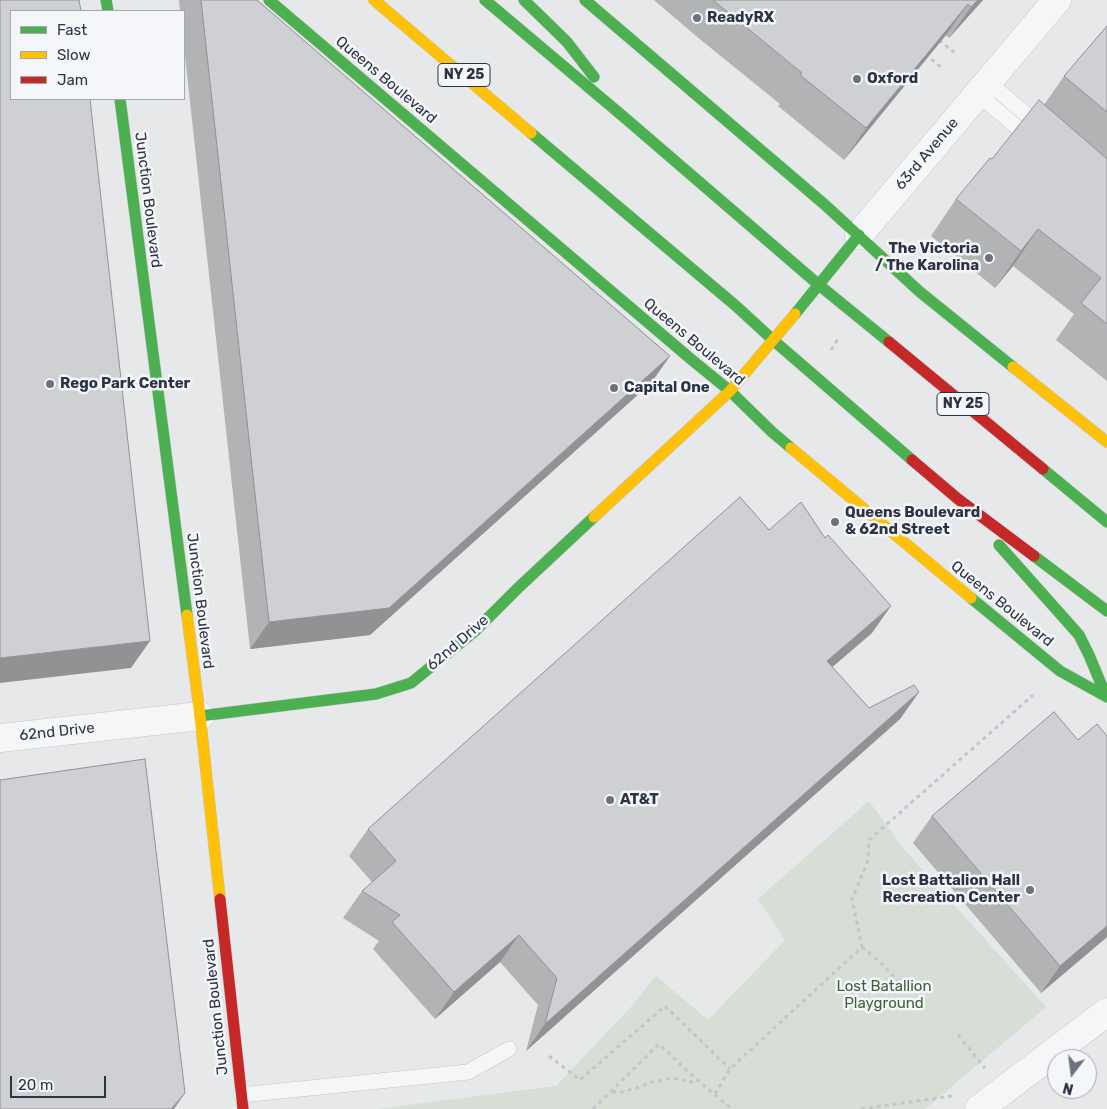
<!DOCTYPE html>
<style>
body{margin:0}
#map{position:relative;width:1107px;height:1109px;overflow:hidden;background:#e6e8ea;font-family:Rubik,sans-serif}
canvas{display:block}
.legend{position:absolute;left:10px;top:10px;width:175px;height:90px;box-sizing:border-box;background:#f4f6f9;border:1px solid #a4a8b1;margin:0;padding:6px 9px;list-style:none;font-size:15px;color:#2b3445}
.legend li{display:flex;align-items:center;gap:10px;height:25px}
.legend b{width:25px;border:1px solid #a4a8b1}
.north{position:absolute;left:1047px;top:1049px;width:50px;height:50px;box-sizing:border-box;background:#f4f6f9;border:1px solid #a4a8b1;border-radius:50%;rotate:195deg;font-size:14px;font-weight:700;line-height:20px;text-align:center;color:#2b3445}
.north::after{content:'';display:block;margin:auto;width:18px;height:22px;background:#6c737f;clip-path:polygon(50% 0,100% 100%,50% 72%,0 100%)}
.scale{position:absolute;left:10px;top:1076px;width:96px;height:22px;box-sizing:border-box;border:2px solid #2b3445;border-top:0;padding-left:6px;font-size:15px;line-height:18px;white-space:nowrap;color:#2b3445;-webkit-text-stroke:4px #f4f6f9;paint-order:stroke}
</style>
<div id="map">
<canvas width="1107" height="1109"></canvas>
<ul class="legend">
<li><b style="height:6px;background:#4caf50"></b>Fast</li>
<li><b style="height:6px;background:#ffc107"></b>Slow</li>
<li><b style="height:6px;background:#c62828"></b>Jam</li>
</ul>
<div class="north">N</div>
<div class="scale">20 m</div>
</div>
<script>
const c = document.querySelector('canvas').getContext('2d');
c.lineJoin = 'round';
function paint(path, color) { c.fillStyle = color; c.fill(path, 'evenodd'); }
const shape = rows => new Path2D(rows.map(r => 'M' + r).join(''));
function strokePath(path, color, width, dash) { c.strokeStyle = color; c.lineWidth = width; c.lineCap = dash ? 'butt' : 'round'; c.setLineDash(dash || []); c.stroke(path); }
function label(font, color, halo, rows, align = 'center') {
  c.font = font + ' Rubik,sans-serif'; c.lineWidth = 5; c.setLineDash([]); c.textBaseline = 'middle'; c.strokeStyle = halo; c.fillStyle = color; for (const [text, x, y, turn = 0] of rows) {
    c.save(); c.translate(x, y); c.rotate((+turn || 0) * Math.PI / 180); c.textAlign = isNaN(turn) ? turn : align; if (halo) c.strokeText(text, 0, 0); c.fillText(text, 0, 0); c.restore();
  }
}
paint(shape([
 [869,801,904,849,1046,1007,925,1109,377,1109,556,1086,630,1008,656,976,708,1020,785,940,758,899]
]), '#d6ded6');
const lane = shape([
 [988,82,1042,128],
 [978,94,1032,140],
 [241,1095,468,1072,509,1049]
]);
const street = shape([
 [859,235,1057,0],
 [0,738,200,716],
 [979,1109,1107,1012]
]);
const fast = shape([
 [106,0,108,11],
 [269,0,692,360,730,391,772,432,791,448],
 [485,0,625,118,819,285,889,342],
 [524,0,567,42,594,77],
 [585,0,824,204,920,292,1013,367],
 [120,99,187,615],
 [531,133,736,306,773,340,912,460],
 [795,314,859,235],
 [1043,469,1107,522],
 [999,545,1079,635,1089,655,1106,696],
 [1034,556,1107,611],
 [971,598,1060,671,1107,697],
 [200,716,376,694,411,683,475,631,517,589,594,517]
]);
const slow = shape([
 [374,0,531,133],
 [1013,367,1107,442],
 [791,448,971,598],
 [594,517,730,391,795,314],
 [187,615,200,716,220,899]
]);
const jam = shape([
 [889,342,1043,469],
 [912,460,958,499,1034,556],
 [220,899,243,1109]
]);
strokePath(lane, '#c4c6c8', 16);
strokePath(street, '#c4c6c8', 29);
strokePath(fast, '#c4c6c8', 12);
strokePath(slow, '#c4c6c8', 12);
strokePath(jam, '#c4c6c8', 12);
strokePath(shape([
 [939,40,955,53],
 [925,54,942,68],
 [831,350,838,339],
 [862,947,882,964,898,981],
 [958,1035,985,1068],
 [549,1056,580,1080,665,1006,730,1069],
 [612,1092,622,1092,639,1087,648,1083,673,1078,692,1082,696,1079],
 [715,1094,730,1069,862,947,852,899,868,861,869,840,1033,695],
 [593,1109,659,1044,696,1079,732,1109],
 [861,1109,952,1096]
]), '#c5c6ca', 3, [4, 4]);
strokePath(lane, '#f5f6f7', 15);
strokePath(street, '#f5f6f7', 28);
strokePath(fast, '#4caf50', 11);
strokePath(slow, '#ffc107', 11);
strokePath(jam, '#c62828', 11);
paint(shape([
 [179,0,257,0,670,356,651,383,370,635,250,649,184,47,184,11,180,11],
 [654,0,983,0,949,38,946,35,844,160,778,106,780,104,696,36],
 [1107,26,1107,381,1056,340,1074,314,1013,266,995,288,931,236,956,199,992,159,1044,105,1064,76],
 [769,530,872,633,832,667,869,708,919,692,900,719,526,1051,538,1005,500,962,435,1019,373,949,379,941,343,918,362,891,372,882,349,856,368,829],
 [1107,736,1107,937,1041,993,913,843,932,816,1078,740]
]), '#b1b3b5');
paint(shape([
 [978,0,983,0,949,38,971,7],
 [968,4,946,35,844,160,866,128],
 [1038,229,1013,266,995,288,1021,251],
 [670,356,651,383,370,635,250,649,269,622],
 [891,606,872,633,808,688,827,661],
 [150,641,131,668,0,683,0,658],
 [919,692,900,719,526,1051,545,1024],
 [1107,926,1107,937,1041,993,1060,966],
 [519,935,500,962,435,1019,454,992],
 [185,1093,174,1109,171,1109]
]), '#909294');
const building = shape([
 [0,0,79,0,81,11,11,11,11,99,90,99,150,641,0,658,0,0],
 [201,0,257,0,670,356,389,608,269,622,201,0],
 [713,0,978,0,971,7,968,4,866,128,800,75,802,73,713,0],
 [1107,26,1107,112,1064,76,1107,26],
 [1039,100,1107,159,1107,324,1081,303,1101,278,1038,229,1021,251,956,199,990,158,992,159,1039,100],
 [740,497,769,530,801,502,825,538,828,535,891,606,827,661,869,708,914,685,919,692,545,1024,557,978,519,935,454,992,392,922,400,915,362,891,396,861,368,829,740,497],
 [1054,712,1078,740,1097,724,1107,736,1107,926,1060,966,932,816,1054,712],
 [145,759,185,1093,171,1109,0,1109,0,780,145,759]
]);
paint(building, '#ced0d3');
strokePath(building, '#909294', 1);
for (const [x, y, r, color] of [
 [697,18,5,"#6c737f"],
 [857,79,5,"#6c737f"],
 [989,258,5,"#6c737f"],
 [50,384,5,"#6c737f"],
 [614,388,5,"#6c737f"],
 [835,522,5,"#6c737f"],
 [610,800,5,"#6c737f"],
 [1030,890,5,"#6c737f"]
]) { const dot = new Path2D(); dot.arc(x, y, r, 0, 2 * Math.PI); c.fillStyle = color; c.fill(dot); strokePath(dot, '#f4f6f9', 2); }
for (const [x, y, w] of [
 [464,75,52],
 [963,404,52]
]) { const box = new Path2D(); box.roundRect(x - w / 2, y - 11.5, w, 23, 4); c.fillStyle = '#f4f6f9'; c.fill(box); strokePath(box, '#2b3445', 1); }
label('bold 14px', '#2b3445', null, [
 ["NY 25",464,75],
 ["NY 25",963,404]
]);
label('bold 15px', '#2b3445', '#f4f6f9', [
 ["ReadyRX",707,18],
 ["Oxford",867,79],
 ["The Victoria",979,249,"right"],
 ["/ The Karolina",979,266,"right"],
 ["Rego Park Center",60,384],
 ["Capital One",624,388],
 ["Queens Boulevard",845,513],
 ["& 62nd Street",845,530],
 ["AT&T",620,800],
 ["Lost Battalion Hall",1020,881,"right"],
 ["Recreation Center",1020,898,"right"]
], 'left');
label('15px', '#2b3445', '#f4f6f9', [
 ["Queens Boulevard",386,80,40],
 ["63rd Avenue",927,154,-50],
 ["Junction Boulevard",148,200,83],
 ["Queens Boulevard",694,342,40],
 ["Junction Boulevard",200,601,83],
 ["Queens Boulevard",1002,604,39],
 ["62nd Drive",458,643,-41],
 ["62nd Drive",57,732,-6],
 ["Junction Boulevard",216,1007,-96]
]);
label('15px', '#3f6138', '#f4f6f9', [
 ["Lost Batallion",884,987],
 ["Playground",884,1004]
]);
</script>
